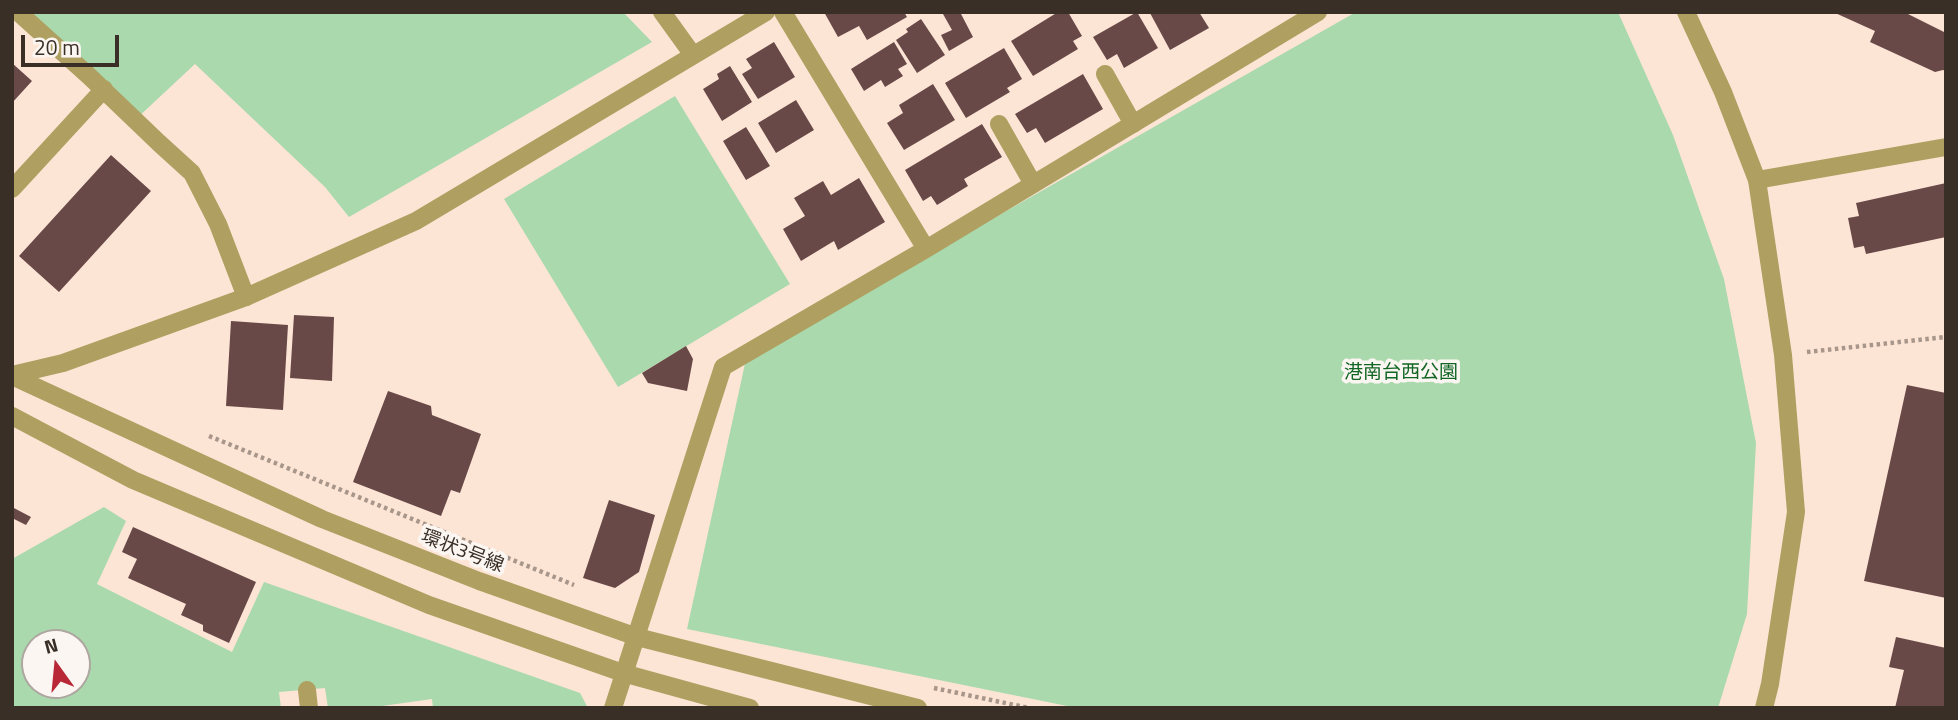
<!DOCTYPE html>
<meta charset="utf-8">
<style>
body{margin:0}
#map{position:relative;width:1958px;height:720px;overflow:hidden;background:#fde5d6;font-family:"Titillium Web",sans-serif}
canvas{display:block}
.frame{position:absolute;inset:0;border:14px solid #3a2f27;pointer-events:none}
.north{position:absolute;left:21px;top:629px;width:70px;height:70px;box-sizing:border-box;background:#fcf6f2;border:2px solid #aea6a1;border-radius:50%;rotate:345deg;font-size:19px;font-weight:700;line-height:28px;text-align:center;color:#3a2f27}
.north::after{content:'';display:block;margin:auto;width:24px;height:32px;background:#b92836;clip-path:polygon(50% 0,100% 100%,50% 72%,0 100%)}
.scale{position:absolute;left:21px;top:35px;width:98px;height:32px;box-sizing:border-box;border:4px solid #3a2f27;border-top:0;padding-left:9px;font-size:21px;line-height:24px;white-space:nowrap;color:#3a2f27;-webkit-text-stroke:5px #fcf6f2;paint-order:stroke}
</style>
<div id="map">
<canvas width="1958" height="720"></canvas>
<div class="frame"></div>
<div class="north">N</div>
<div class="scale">20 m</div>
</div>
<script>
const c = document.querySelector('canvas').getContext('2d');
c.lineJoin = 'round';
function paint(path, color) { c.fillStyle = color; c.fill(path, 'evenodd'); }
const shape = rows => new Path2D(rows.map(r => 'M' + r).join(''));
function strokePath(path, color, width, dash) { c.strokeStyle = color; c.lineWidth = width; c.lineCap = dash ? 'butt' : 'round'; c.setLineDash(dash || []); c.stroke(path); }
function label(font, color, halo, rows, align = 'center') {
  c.font = font + ' "Titillium Web","Noto Sans JP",sans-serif'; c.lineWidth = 7; c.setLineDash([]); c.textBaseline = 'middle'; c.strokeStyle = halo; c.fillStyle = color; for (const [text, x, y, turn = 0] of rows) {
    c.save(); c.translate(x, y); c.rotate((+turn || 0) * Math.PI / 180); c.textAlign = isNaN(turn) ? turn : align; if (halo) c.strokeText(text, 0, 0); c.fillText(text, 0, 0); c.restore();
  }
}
paint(shape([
 [18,12,623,12,652,42,349,217,325,187,195,64,135,120],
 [1356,12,1618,12,1673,135,1724,279,1756,443,1747,614,1718,708,1077,708,687,629,746,359],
 [675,96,790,284,618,387,504,199],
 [104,507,126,521,97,584,232,652,264,582,580,693,588,708,433,708,432,699,368,708,328,708,325,688,279,692,281,708,12,708,12,559],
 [35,643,77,643,77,685,35,685]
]), '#aad9ad');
paint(shape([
 [824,12,904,12,907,17,867,40,859,26,838,37],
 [947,12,960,12,973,37,949,51,941,35,952,30,943,14],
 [1058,12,1068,12,1082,36,1073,41,1078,49,1033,76,1011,41],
 [1137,12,1158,48,1124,68,1117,54,1107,60,1093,37],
 [1151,12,1199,12,1209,28,1170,50,1150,13],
 [1833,12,1904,12,1946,33,1946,71,1943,70,1935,72,1870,42,1875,31],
 [921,19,945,55,917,73,896,40,908,32,906,29],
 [774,42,795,77,758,99,742,74,752,68,746,59],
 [894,42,907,64,898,69,903,76,885,87,881,80,864,91,851,69],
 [1004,48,1022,79,1007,88,1010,92,966,118,945,83],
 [12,63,32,81,12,103],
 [730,66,752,102,722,121,703,89,719,79,717,74],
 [1083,74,1103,109,1045,143,1036,128,1027,133,1015,114],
 [933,84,955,120,904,150,887,123,903,113,899,105],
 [796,100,814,130,776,153,758,123],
 [982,124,1002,157,964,179,968,186,937,205,931,196,923,201,905,170],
 [746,127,770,166,746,180,723,141],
 [111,155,151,191,59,292,19,256],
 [859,178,885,222,838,250,834,241,801,261,783,229,805,216,794,198,823,181,831,195],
 [1946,183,1946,237,1866,254,1864,246,1854,248,1848,218,1859,216,1856,203],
 [294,315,334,317,332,381,290,378],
 [231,321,288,325,283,410,226,406],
 [686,346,693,359,687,391,648,383,642,373],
 [1907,385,1946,393,1946,598,1864,581],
 [388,391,431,406,432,415,481,434,460,493,451,490,441,516,353,482],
 [609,500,655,515,639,572,615,588,583,578],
 [12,507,31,517,26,525,12,518],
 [133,527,256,582,229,643,203,631,203,625,181,615,186,604,128,578,137,559,122,552],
 [1896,637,1946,648,1946,708,1895,708,1904,670,1889,667]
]), '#684948');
strokePath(shape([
 [1807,352,1946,337],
 [209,436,574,585],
 [934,688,1029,708]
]), '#a8968a', 4.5, [3.5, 3.5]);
strokePath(shape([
 [18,12,89,76,159,143,192,173,218,224,246,297],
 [662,12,693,55],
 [1105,74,1133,124],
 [999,124,1033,184],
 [1757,180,1946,147],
 [12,189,104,89],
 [307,690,309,708]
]), '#afa061', 18);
strokePath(shape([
 [783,12,926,249],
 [12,375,63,363,246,297,416,221,766,12],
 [613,708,723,367,926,249,1318,12]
]), '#afa061', 18);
strokePath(shape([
 [1686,12,1723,92,1757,180,1783,355,1796,512,1770,684,1764,708],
 [12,376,322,519,479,581,637,637,918,708],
 [12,416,133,480,429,605,623,673,750,708]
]), '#afa061', 18);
label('19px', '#116624', '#fcf6f2', [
 ["港南台西公園",1401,373]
]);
label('19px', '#3a2f27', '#fcf6f2', [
 ["環状3号線",462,552,21]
]);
</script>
